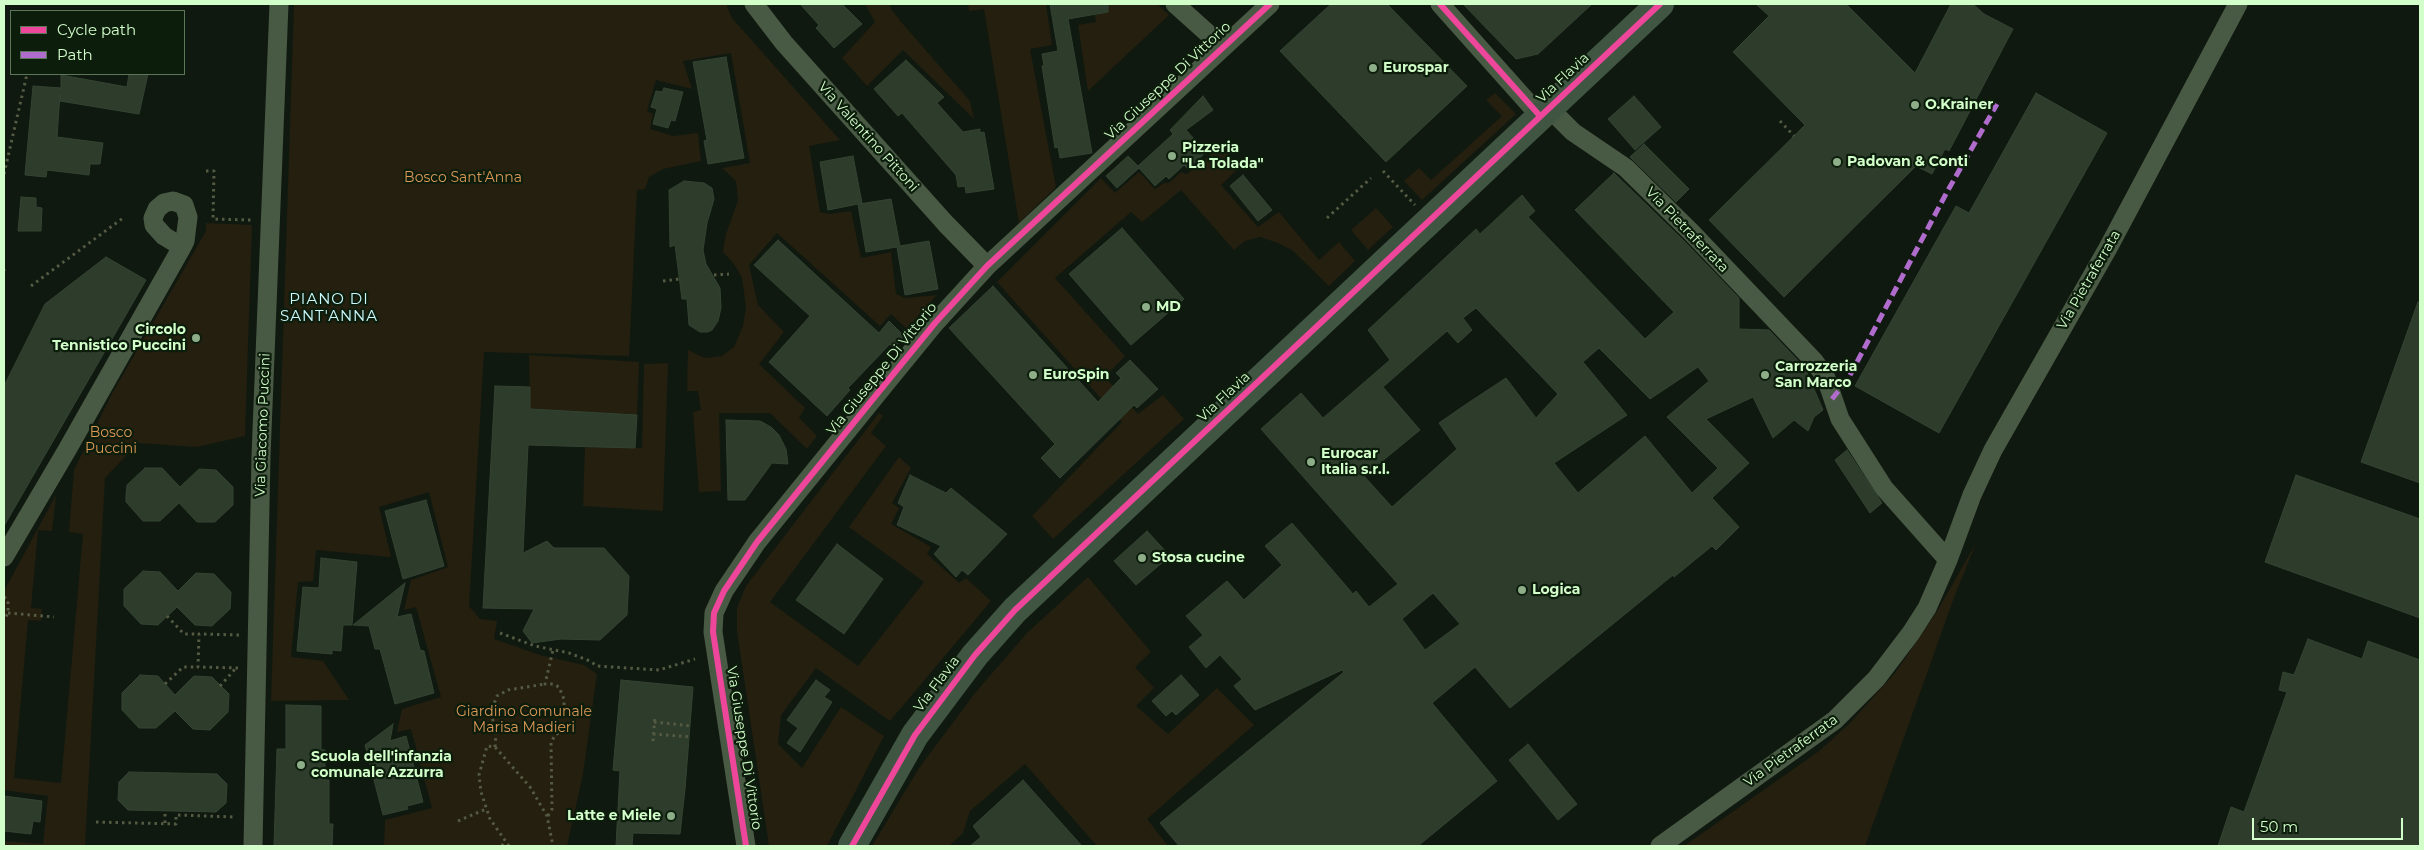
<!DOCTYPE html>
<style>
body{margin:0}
#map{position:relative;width:2424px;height:850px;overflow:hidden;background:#101910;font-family:Montserrat,sans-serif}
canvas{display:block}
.frame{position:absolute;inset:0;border:5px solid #d1fec9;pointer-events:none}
.legend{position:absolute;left:10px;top:10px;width:175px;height:65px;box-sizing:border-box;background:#0d1d0c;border:1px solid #5b7758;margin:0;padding:6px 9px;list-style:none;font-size:15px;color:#d1fec9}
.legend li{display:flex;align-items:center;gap:10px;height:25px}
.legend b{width:25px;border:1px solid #5b7758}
.scale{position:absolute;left:2252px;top:818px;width:151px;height:22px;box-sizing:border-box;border:2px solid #d1fec9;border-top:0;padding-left:6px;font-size:15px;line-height:18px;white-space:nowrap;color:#d1fec9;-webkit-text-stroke:4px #0d1d0c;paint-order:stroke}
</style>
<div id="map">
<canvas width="2424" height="850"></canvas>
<div class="frame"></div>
<ul class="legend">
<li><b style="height:6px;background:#ed469a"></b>Cycle path</li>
<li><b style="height:6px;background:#b06ccc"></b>Path</li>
</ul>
<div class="scale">50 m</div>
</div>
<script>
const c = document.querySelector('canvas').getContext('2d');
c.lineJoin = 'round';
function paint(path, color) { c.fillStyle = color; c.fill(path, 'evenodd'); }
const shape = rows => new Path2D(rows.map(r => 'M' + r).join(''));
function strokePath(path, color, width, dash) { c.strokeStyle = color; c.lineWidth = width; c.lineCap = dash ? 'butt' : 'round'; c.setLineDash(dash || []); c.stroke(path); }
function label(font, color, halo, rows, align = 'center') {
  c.font = font + ' Montserrat,sans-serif'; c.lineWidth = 4.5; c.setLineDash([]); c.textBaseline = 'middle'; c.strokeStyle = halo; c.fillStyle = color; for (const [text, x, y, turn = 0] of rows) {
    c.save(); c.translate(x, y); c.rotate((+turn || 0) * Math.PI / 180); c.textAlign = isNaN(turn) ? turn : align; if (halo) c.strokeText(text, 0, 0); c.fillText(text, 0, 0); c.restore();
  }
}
paint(shape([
 [294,4,726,4,732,18,840,140,809,146,820,212,829,214,851,211,861,258,891,252,896,294,905,298,937,295,907,329,891,314,880,326,777,233,749,265,758,305,784,332,759,364,805,408,799,418,817,436,807,449,770,413,719,413,721,491,699,492,693,412,701,410,698,391,687,391,688,350,705,358,722,356,734,347,743,326,746,307,742,278,734,264,723,252,726,234,738,200,736,181,722,168,750,163,731,53,683,61,692,89,656,80,647,111,653,114,650,129,673,136,698,133,701,161,663,169,649,177,645,189,637,190,629,356,484,352,469,606,480,619,497,621,494,639,540,655,584,665,597,674,583,774,567,846,384,846,385,820,432,808,411,729,397,732,402,709,441,697,416,607,404,610,411,580,448,567,429,492,379,507,391,557,316,550,313,581,298,582,291,657,323,661,349,700,271,701],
 [865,4,890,4,891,9,902,23,970,101,974,119,903,50,867,86,842,58,875,22],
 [968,4,1046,4,1052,45,1030,49,1056,187,1019,223,984,9,969,11],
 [1093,4,1157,4,1169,15,1088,91,1078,25,1096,22],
 [1495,93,1516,114,1422,200,1404,181,1419,168,1431,180,1502,116,1486,100],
 [1221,145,1240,167,1221,185,1258,227,1279,212,1319,260,1339,242,1355,261,1329,286,1292,250,1278,243,1260,237,1245,241,1234,250,1181,190,1142,222,1131,212,1055,278,1125,356,1105,377,1138,414,1163,395,1184,419,1053,539,1032,516,1122,422,997,282,1101,178,1115,193,1139,172,1155,189,1164,183,1169,183,1181,172,1187,174],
 [1376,208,1393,227,1368,250,1351,230],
 [206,223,252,225,245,436,197,447,138,443,105,478,85,846,4,846,4,841,43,844,48,796,4,790,4,591,56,495,52,531,38,530,31,608,42,609,41,621,28,620,14,778,61,783,83,534,69,532,74,470,113,392,206,231],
 [529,355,639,362,637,415,530,409],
 [668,363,663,511,583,506,585,447,642,448,644,364],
 [879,413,883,416,871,433,886,446,770,602,858,666,924,582,849,527,899,457,911,468,892,503,899,508,891,524,931,547,927,554,959,583,966,578,991,601,890,721,816,668,781,715,778,744,802,768,841,707,884,736,827,846,769,846,737,631,737,608,746,586],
 [1976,543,1955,595,1865,846,1684,846,1819,751,1849,724,1895,673,1936,613],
 [1088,577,1151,652,1135,667,1154,688,1136,706,1168,734,1217,688,1254,725,1147,819,1168,846,1097,846,1025,764,970,811,963,833,949,846,872,846,919,768,975,693,1027,633]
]), '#241f0f');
const building = shape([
 [800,4,842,4,862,24,834,48,816,28,819,25,800,4],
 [1050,4,1108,4,1108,12,1068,19,1092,153,1060,158,1058,147,1055,148,1042,66,1044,66,1042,54,1058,51,1050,4],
 [1331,4,1387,4,1467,86,1386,162,1280,51,1331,4],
 [1463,4,1592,4,1538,54,1516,59,1463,4],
 [1756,4,1846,4,1915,73,1951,4,1973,4,1984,14,2013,29,1949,151,1945,149,1932,174,1916,166,1784,297,1709,220,1805,125,1733,52,1769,16,1756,4],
 [726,57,744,158,708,164,704,141,707,140,693,62,726,57],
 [906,60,944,97,937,103,963,132,980,129,980,133,984,132,994,189,966,193,965,186,958,187,956,175,902,113,898,116,874,89,906,60],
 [129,74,148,74,139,114,60,101,60,94,57,137,103,143,100,164,90,164,89,175,47,170,46,177,25,175,33,86,61,88,61,75,127,87,129,74],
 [664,88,683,92,675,121,671,120,668,128,653,124,657,109,651,107,656,91,662,92,664,88],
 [2036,93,2107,133,1939,433,1855,386,1956,206,1969,213,2036,93],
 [1203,96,1213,110,1186,130,1206,152,1188,169,1184,165,1169,179,1166,176,1155,186,1139,168,1117,188,1106,176,1128,156,1138,166,1173,134,1170,130,1203,96],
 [1634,96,1661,127,1635,150,1608,119,1634,96],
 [1644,144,1689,189,1676,202,1630,157,1644,144],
 [853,156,862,203,859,204,891,199,900,246,929,241,938,289,905,295,897,247,866,252,858,204,828,210,820,162,853,156],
 [1614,173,1684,241,1739,298,1739,329,1769,330,1805,368,1823,410,1814,417,1808,431,1794,420,1773,438,1753,397,1706,419,1749,463,1712,498,1739,527,1716,550,1712,546,1674,577,1673,575,1510,708,1475,667,1432,703,1497,781,1418,846,1179,846,1160,823,1344,672,1342,670,1255,710,1234,686,1242,679,1220,655,1206,668,1189,647,1203,635,1186,616,1227,581,1244,600,1282,565,1265,546,1292,523,1353,594,1356,591,1369,607,1398,584,1261,429,1301,393,1323,418,1390,360,1368,330,1476,229,1480,234,1522,195,1535,211,1528,217,1645,339,1674,312,1575,210,1614,173],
 [1476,308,1558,394,1536,418,1506,378,1465,405,1439,423,1457,449,1392,507,1364,476,1420,430,1383,387,1447,331,1458,343,1472,330,1463,318,1476,308],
 [1599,348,1650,399,1698,367,1709,381,1667,417,1718,468,1692,493,1645,436,1578,493,1554,463,1627,415,1583,362,1599,348],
 [1433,593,1460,624,1425,650,1402,619,1433,593],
 [1243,175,1272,210,1258,221,1230,186,1243,175],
 [684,181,704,183,712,188,714,199,707,223,703,250,706,264,720,288,721,308,718,321,712,330,708,332,700,332,689,325,687,299,682,299,675,245,670,247,669,190,684,181],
 [21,197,36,198,36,207,42,208,41,231,18,231,21,197],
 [1122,228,1184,299,1131,345,1069,274,1122,228],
 [778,240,879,333,889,321,904,336,894,348,890,344,848,388,850,390,827,416,769,362,810,316,754,265,778,240],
 [106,257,146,280,4,526,4,386,45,304,106,257],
 [993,286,1098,402,1121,378,1116,373,1130,360,1158,389,1137,408,1134,405,1060,478,1041,458,1055,444,949,328,993,286],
 [2418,302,2420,303,2420,483,2361,462,2418,302],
 [495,386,530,387,530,409,637,415,635,448,528,445,523,553,547,541,554,548,604,548,629,576,627,615,600,640,561,639,532,643,523,631,534,609,483,608,495,386],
 [726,420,760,421,771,427,779,435,786,449,788,464,772,463,745,500,728,500,726,420],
 [1847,450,1882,503,1870,513,1835,460,1847,450],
 [145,468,162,468,180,487,199,469,216,470,233,487,233,505,215,522,197,522,179,503,160,521,143,521,126,502,126,495,127,485,145,468],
 [910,475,946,493,951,488,1007,534,968,575,962,570,956,577,934,554,941,546,897,525,904,507,898,503,910,475],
 [2296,475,2420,519,2420,618,2265,562,2296,475],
 [426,500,444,566,403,579,385,511,426,500],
 [1147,531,1170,556,1136,585,1114,561,1147,531],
 [837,544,883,579,844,634,796,600,837,544],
 [321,558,357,562,352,625,343,625,341,651,332,650,332,654,297,651,303,587,319,588,321,558],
 [143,571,160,572,178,591,196,573,214,574,231,592,230,609,212,626,195,625,177,607,158,625,141,624,124,606,124,589,143,571],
 [405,583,397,617,411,614,420,650,424,651,434,693,395,704,380,649,375,649,369,626,353,625,405,583],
 [2308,639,2362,659,2368,641,2420,660,2420,846,2218,846,2231,807,2244,812,2287,692,2279,690,2283,672,2294,675,2308,639],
 [140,675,158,676,175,695,194,676,212,677,229,694,228,712,210,730,193,729,175,711,156,728,139,728,122,710,122,693,140,675],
 [1181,675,1199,695,1176,715,1172,711,1166,716,1152,701,1181,675],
 [621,680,693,687,685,789,680,834,633,833,632,846,616,846,620,771,613,770,621,680],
 [816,680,830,690,824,697,832,702,800,752,787,743,798,728,787,720,816,680],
 [286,705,321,706,321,750,325,750,325,780,329,780,329,824,333,824,332,846,274,846,277,749,286,749,286,705],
 [393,724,390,741,406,736,423,802,407,806,408,809,383,815,365,745,393,724],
 [1528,744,1577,804,1558,820,1509,760,1528,744],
 [129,772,217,774,227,784,226,803,216,812,128,810,118,800,119,782,129,772],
 [1023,780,1082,846,970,846,981,837,973,826,1023,780],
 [4,796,42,801,40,822,33,821,31,834,4,831,4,796]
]);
paint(building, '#2e3c2c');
strokePath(building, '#334432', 1);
strokePath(shape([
 [1780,121,1794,136],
 [206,171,214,171,213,219,252,220],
 [1383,171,1415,205],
 [4,174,27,74],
 [1327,218,1371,178],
 [4,270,5,271],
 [714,275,729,274],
 [663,281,679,279],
 [31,286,123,218],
 [4,597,8,600,8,613,4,620],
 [8,613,54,617],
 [167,616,184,634,198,634],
 [500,633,535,646,569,653,590,661,597,666,659,670,695,659],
 [238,668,198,667,199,634,239,635],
 [165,684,183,667,198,667],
 [220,686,236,668],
 [654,722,692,726],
 [653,734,691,737],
 [653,741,655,716],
 [495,747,496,734,491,712,497,696,508,690,545,684],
 [548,816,552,809,551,743,555,735,561,732,564,717,564,699,559,687,553,684,545,684,553,650],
 [458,821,486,809],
 [96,822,176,824,176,815,235,817],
 [165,823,165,811],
 [502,846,505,839],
 [509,846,490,819,481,792,479,775,487,746,495,747,530,787,547,816,553,846]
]), '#555a43', 3, [2.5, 4]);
strokePath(shape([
 [754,4,784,43,946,224,987,266],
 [1175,4,1223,47],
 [1440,4,1540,116],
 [1549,108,1573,132,1626,168,1692,233,1814,361,1826,378,1840,419,1884,488,1948,560,1927,608,1911,633,1876,679,1835,720,1660,846],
 [4,557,67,450,182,247,185,241,188,217,184,205,173,201,164,203,157,209,153,218,154,225,164,236,182,247],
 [1948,560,1972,495,1993,450,2108,248,2238,4],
 [253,846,261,456,279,4],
 [746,846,713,632,714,613,724,591,757,542,877,394,935,323,987,266,1270,4]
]), '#495a44', 19);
strokePath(shape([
 [852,846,915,735,975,655,1015,610,1660,4]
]), '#405643', 28);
strokePath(shape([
 [1832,399,1848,379,1947,192,1997,104]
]), '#b06ccc', 5, [10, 5]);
strokePath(shape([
 [1440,4,1540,116],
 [746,846,713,632,714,613,724,591,757,542,877,394,935,323,987,266,1270,4],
 [852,846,915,735,975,655,1015,610,1660,4]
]), '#ed469a', 6);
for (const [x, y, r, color] of [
 [1373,68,5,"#8dae88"],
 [1915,105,5,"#8dae88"],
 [1172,156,5,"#8dae88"],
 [1837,162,5,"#8dae88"],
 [1146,307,5,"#8dae88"],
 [196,338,5,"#8dae88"],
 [1033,375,5,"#8dae88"],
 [1765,375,5,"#8dae88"],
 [1311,462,5,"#8dae88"],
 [1142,558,5,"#8dae88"],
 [1522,590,5,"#8dae88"],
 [301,765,5,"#8dae88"],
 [671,816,5,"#8dae88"]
]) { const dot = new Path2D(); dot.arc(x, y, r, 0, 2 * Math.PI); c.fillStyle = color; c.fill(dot); strokePath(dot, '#0d1d0c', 2); }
label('bold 14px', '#d1fec9', '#0d1d0c', [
 ["Eurospar",1383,68],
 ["O.Krainer",1925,105],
 ["Pizzeria",1182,148],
 ["\"La Tolada\"",1182,164],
 ["Padovan & Conti",1847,162],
 ["MD",1156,307],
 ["Circolo",186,330,"right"],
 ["Tennistico Puccini",186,346,"right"],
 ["Carrozzeria",1775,367],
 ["San Marco",1775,383],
 ["EuroSpin",1043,375],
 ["Eurocar",1321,454],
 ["Italia s.r.l.",1321,470],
 ["Stosa cucine",1152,558],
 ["Logica",1532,590],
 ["Scuola dell'infanzia",311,757],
 ["comunale Azzurra",311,773],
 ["Latte e Miele",661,816,"right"]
], 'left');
label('14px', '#d1fec9', '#0d1d0c', [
 ["Via Flavia",1563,78,-43],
 ["Via Giuseppe Di Vittorio",1168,81,-43],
 ["Via Valentino Pittoni",868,137,48],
 ["Via Pietraferrata",1687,230,46],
 ["Via Pietraferrata",2089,280,-60],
 ["Via Giuseppe Di Vittorio",882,369,-51],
 ["Via Flavia",1224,397,-43],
 ["Via Giacomo Puccini",263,425,-88],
 ["Via Flavia",937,684,-53],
 ["Via Giuseppe Di Vittorio",744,748,81],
 ["Via Pietraferrata",1791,751,-36]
]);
label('14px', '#dc9857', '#0d1d0c', [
 ["Bosco Sant'Anna",463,178],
 ["Bosco",111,433],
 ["Puccini",111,449],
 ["Giardino Comunale",524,712],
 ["Marisa Madieri",524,728]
]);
c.letterSpacing = '1px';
label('15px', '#cbf9fe', '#0d1d0c', [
 ["PIANO DI",329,300],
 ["SANT'ANNA",329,317]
]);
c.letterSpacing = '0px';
</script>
